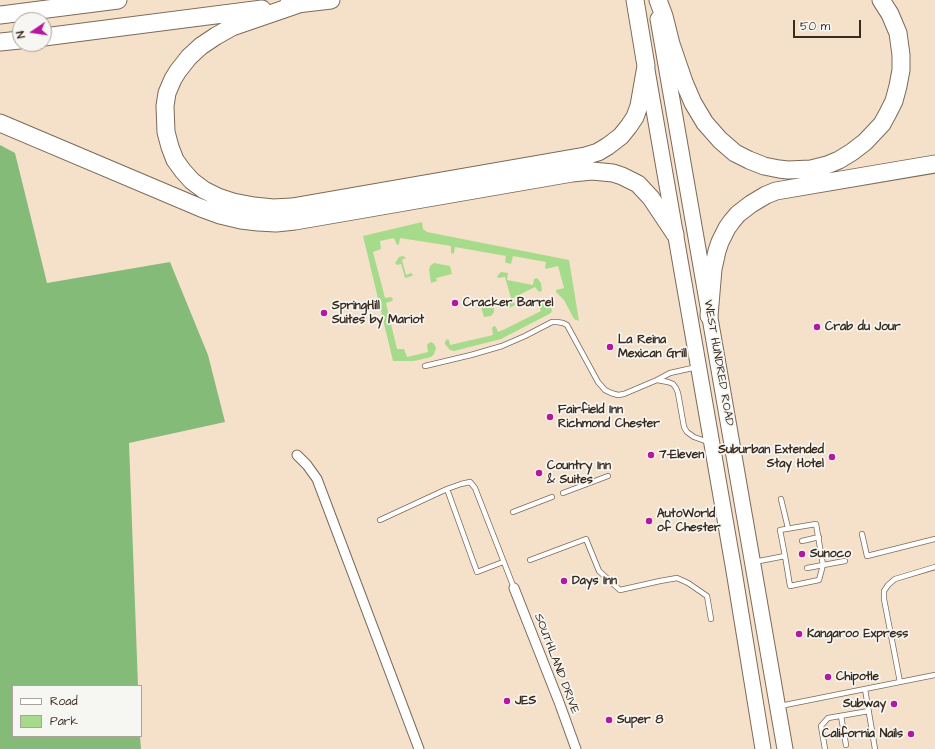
<!DOCTYPE html>
<style>
body{margin:0}
#map{position:relative;width:935px;height:749px;overflow:hidden;background:#f5e1c9;font-family:"Architects Daughter",sans-serif}
canvas{display:block}
.legend{position:absolute;left:12px;top:685px;width:130px;height:52px;box-sizing:border-box;background:#f6f6f2;border:1px solid #aba49d;margin:0;padding:5px 7px;list-style:none;font-size:12px;color:#3b2a1e}
.legend li{display:flex;align-items:center;gap:8px;height:20px}
.legend b{width:20px;border:1px solid #aba49d}
.north{position:absolute;left:12px;top:12px;width:40px;height:40px;box-sizing:border-box;background:#f6f6f2;border:1px solid #aba49d;border-radius:50%;rotate:257deg;font-size:11px;font-weight:700;line-height:16px;text-align:center;color:#3b2a1e}
.north::after{content:'';display:block;margin:auto;width:14px;height:18px;background:#b5179e;clip-path:polygon(50% 0,100% 100%,50% 72%,0 100%)}
.scale{position:absolute;left:793px;top:20px;width:68px;height:18px;box-sizing:border-box;border:2px solid #3b2a1e;border-top:0;padding-left:5px;font-size:12px;line-height:14px;white-space:nowrap;color:#3b2a1e;-webkit-text-stroke:3px #f6f6f2;paint-order:stroke}
</style>
<div id="map">
<canvas width="935" height="749"></canvas>
<ul class="legend">
<li><b style="height:5px;background:#fff"></b>Road</li>
<li><b style="height:11px;background:#a6db8c"></b>Park</li>
</ul>
<div class="north">N</div>
<div class="scale">50 m</div>
</div>
<script>
const c = document.querySelector('canvas').getContext('2d');
c.lineJoin = 'round';
function paint(path, color) { c.fillStyle = color; c.fill(path, 'evenodd'); }
const shape = rows => new Path2D(rows.map(r => 'M' + r).join(''));
function strokePath(path, color, width, dash) { c.strokeStyle = color; c.lineWidth = width; c.lineCap = dash ? 'butt' : 'round'; c.setLineDash(dash || []); c.stroke(path); }
function label(font, color, halo, rows, align = 'center') {
  c.font = font + ' "Architects Daughter",sans-serif'; c.lineWidth = 3.5; c.setLineDash([]); c.textBaseline = 'middle'; c.strokeStyle = halo; c.fillStyle = color; for (const [text, x, y, turn = 0] of rows) {
    c.save(); c.translate(x, y); c.rotate((+turn || 0) * Math.PI / 180); c.textAlign = isNaN(turn) ? turn : align; if (halo) c.strokeText(text, 0, 0); c.fillText(text, 0, 0); c.restore();
  }
}
paint(shape([
 [422,222,423,229,427,232,569,260,579,321,574,319,564,300,556,292,556,290,564,288,558,266,546,269,545,268,546,262,513,256,511,264,507,263,505,262,506,256,455,247,454,253,452,254,451,252,451,246,400,238,399,244,397,245,394,238,380,241,381,249,373,252,385,298,391,297,393,299,392,301,386,303,397,349,404,349,407,357,428,352,427,345,429,343,431,342,434,344,436,348,434,354,431,357,427,358,414,361,393,361,363,236],
 [403,256,406,258,402,260,406,275,411,273,413,275,412,276,405,278,401,264,397,265,395,263,399,257],
 [434,263,450,266,452,274,436,278,437,281,431,283,429,270,430,266],
 [501,272,508,273,507,280,533,285,534,279,537,278,541,283,542,291,539,292,535,287,513,298,515,305,509,308,507,308,505,306,505,304,512,302,505,277,499,278,497,277,498,275],
 [544,303,548,304,550,306,552,310,551,313,501,339,454,351,450,350,445,344,445,342,447,339,449,340,450,345,493,335,492,328,494,326,496,327,498,332,505,329,541,311,539,305],
 [487,305,488,308,494,307,494,312,491,316,484,317,481,307]
]), '#a6db8c');
paint(shape([
 [0,145,15,153,47,283,170,262,208,355,225,422,129,443,138,686,13,686,13,736,140,736,141,749,0,749]
]), '#84bb78');
const lane = shape([
 [425,366,471,355,502,346,525,336,552,322,557,322,563,323,567,325,598,382,605,390,611,393,618,395,624,394,657,380,670,373,697,367],
 [657,380,668,382,673,384,676,388,678,393,684,427,687,432,694,437,708,442],
 [447,489,477,572,503,562],
 [563,493,608,476],
 [781,499,788,528],
 [513,512,552,497],
 [380,520,447,489,461,484,470,482,475,488,514,588],
 [862,534,867,556,935,539],
 [802,541,819,537],
 [530,560,586,539,599,571,620,590,660,581,677,578,688,583,707,596,711,619],
 [754,562,785,556,780,530,816,524,823,565,819,580,790,586,785,556],
 [807,568,845,561],
 [900,682,884,599,884,591,888,585,895,579,935,567],
 [865,689,875,749],
 [780,706,935,675],
 [841,716,846,745],
 [825,749,821,726,828,718,869,711]
]);
const street = shape([
 [297,455,307,465,317,479,419,749],
 [514,588,559,702,576,749]
]);
const primary = shape([
 [658,19,785,749],
 [647,70,734,571,763,749]
]);
const highway = shape([
 [658,0,664,16,671,44,684,82,693,103,705,123,720,140,735,153,749,160,764,166,779,169,788,170,811,169,827,165,839,160,852,152,865,142,882,124,888,113,894,101,898,86,901,70,901,55,898,33,890,14,881,0],
 [299,4,232,27,216,36,201,46,189,57,178,71,173,79,167,93,165,106,166,132,170,147,175,160,183,171,192,181,204,190,218,197,233,202,254,206,273,208,292,207,585,156,598,152,608,146,621,136,629,126,635,117,639,106,646,66,635,0],
 [288,5,331,0],
 [0,15,118,0],
 [44,37,262,9],
 [0,42,20,40],
 [0,123,201,208,220,215,241,220,258,222,276,223,295,221,572,173,592,171,613,173,622,176,638,184,651,198,675,234],
 [709,316,713,269,717,251,720,242,727,228,732,221,738,214,751,204,766,195,776,191,935,164]
]);
strokePath(lane, '#7c6a5a', 6);
strokePath(street, '#7c6a5a', 11);
strokePath(primary, '#7c6a5a', 17);
strokePath(highway, '#7c6a5a', 19);
strokePath(lane, '#fff', 4.5);
strokePath(street, '#fff', 9);
strokePath(primary, '#fff', 15);
strokePath(highway, '#fff', 17);
for (const [x, y, r, color] of [
 [455,303,4,"#b5179e"],
 [324,313,4,"#b5179e"],
 [817,327,4,"#b5179e"],
 [610,347,4,"#b5179e"],
 [550,417,4,"#b5179e"],
 [651,455,4,"#b5179e"],
 [832,457,4,"#b5179e"],
 [539,473,4,"#b5179e"],
 [649,521,4,"#b5179e"],
 [802,554,4,"#b5179e"],
 [564,581,4,"#b5179e"],
 [799,634,4,"#b5179e"],
 [828,677,4,"#b5179e"],
 [507,701,4,"#b5179e"],
 [894,704,4,"#b5179e"],
 [609,720,4,"#b5179e"],
 [911,734,4,"#b5179e"]
]) { const dot = new Path2D(); dot.arc(x, y, r, 0, 2 * Math.PI); c.fillStyle = color; c.fill(dot); strokePath(dot, '#f6f6f2', 1.5); }
label('bold 12px', '#3b2a1e', '#f6f6f2', [
 ["Cracker Barrel",463,303],
 ["SpringHill",332,306],
 ["Suites by Mariot",332,320],
 ["Crab du Jour",825,327],
 ["La Reina",618,340],
 ["Mexican Grill",618,354],
 ["Fairfield Inn",558,410],
 ["Richmond Chester",558,424],
 ["Suburban Extended",824,450,"right"],
 ["Stay Hotel",824,464,"right"],
 ["7-Eleven",659,455],
 ["Country Inn",547,466],
 ["& Suites",547,480],
 ["AutoWorld",657,514],
 ["of Chester",657,528],
 ["Sunoco",810,554],
 ["Days Inn",572,581],
 ["Kangaroo Express",807,634],
 ["Chipotle",836,677],
 ["JES",515,701],
 ["Subway",886,704,"right"],
 ["Super 8",617,720],
 ["California Nails",903,734,"right"]
], 'left');
label('12px', '#3b2a1e', '#f6f6f2', [
 ["WEST HUNDRED ROAD",718,363,80],
 ["SOUTHLAND DRIVE",556,664,69]
]);
</script>
